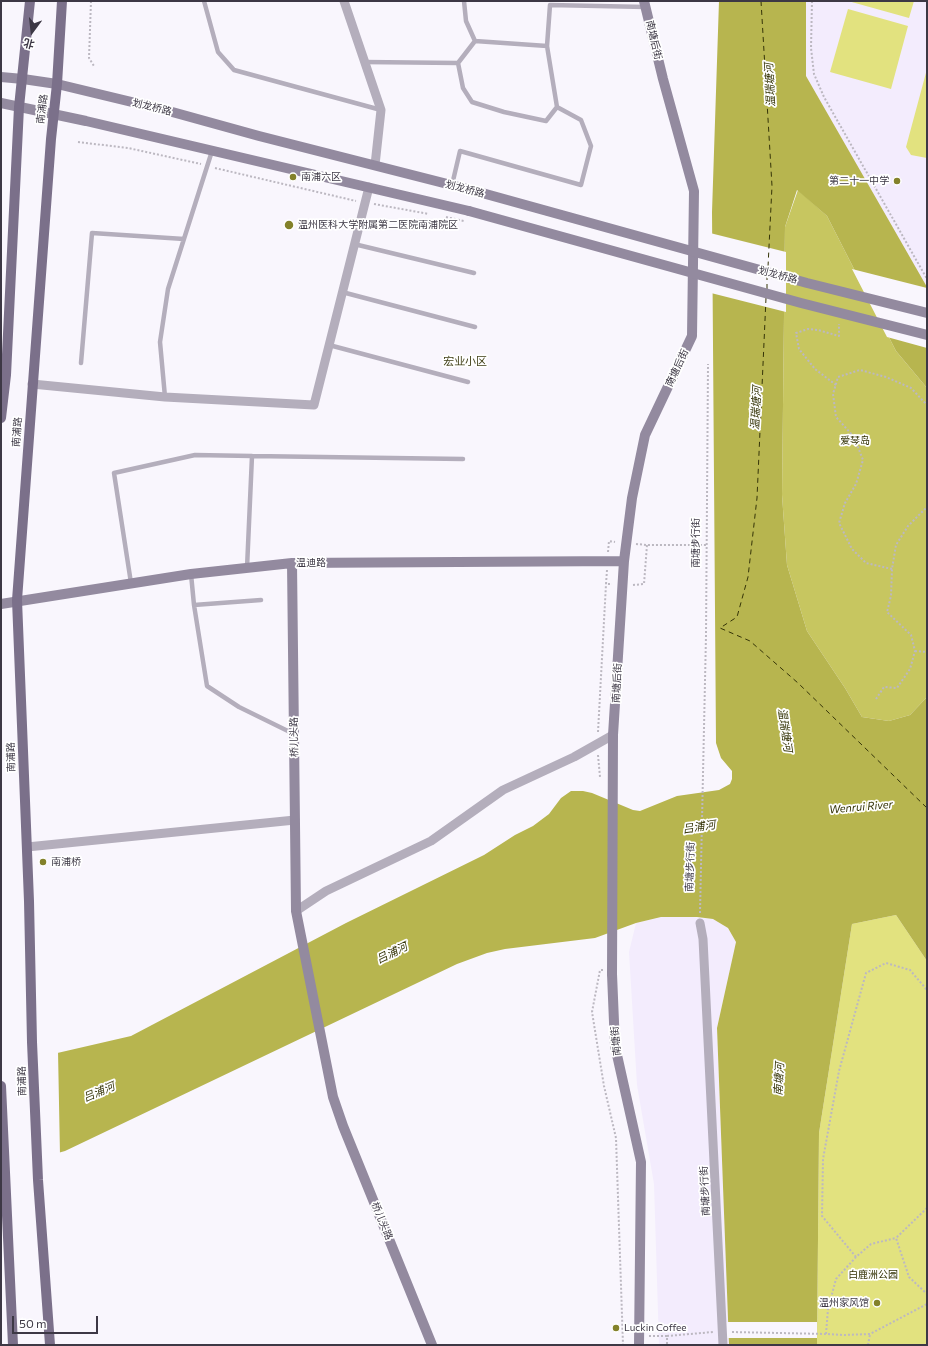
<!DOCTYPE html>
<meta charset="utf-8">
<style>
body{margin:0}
#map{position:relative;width:928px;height:1346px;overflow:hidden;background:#f9f6fd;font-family:Commissioner,"Noto Sans SC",sans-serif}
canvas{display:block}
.frame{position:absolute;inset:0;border:2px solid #3d3845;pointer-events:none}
.north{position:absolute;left:12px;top:12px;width:40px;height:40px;-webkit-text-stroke:3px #fff;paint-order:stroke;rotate:195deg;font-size:11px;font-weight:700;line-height:16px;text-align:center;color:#3d3845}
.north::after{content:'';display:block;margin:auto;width:14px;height:18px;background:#3d3845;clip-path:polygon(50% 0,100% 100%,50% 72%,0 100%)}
.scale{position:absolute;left:12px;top:1316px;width:86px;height:18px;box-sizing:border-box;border:2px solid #3d3845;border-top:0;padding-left:5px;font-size:12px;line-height:14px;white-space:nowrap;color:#3d3845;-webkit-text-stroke:3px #fff;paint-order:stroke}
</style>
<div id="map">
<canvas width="928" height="1346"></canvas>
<div class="frame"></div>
<div class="north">北</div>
<div class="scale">50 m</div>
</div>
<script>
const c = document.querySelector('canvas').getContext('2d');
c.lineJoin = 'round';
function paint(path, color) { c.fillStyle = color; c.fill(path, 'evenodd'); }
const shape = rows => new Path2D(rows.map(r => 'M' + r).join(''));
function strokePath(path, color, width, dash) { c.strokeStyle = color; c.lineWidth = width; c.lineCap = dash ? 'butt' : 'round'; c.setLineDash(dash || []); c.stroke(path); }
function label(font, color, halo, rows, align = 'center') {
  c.font = font + ' Commissioner,"Noto Sans SC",sans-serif'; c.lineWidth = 3.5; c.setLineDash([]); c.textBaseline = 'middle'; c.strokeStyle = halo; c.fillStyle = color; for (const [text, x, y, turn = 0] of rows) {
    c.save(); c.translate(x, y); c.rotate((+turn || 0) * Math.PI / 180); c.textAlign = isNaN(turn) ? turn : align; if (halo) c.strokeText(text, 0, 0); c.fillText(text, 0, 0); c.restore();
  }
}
paint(shape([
 [806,1,927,1,927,287,806,76],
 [684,916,713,919,728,928,736,942,717,1028,729,1345,659,1345,654,1184,637,1085,629,952,636,923,661,917]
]), '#f3ecfd');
paint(shape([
 [848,1,914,1,909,18],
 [848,9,908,26,891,89,830,72],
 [927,69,927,158,911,155,906,147],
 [896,915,927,961,927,1345,817,1345,819,1133,852,924]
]), '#e2e27f');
paint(shape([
 [798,190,827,216,896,351,927,388,927,697,910,715,889,721,862,717,845,688,807,631,787,565,782,495,785,227]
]), '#c7c660');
paint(shape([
 [719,1,806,1,806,76,927,287,927,388,896,351,827,216,797,190,785,227,782,495,787,565,807,631,845,688,862,717,889,721,910,715,927,697,927,961,896,915,852,924,819,1133,817,1345,729,1345,717,1028,736,942,728,928,713,919,697,917,661,917,636,923,595,938,505,949,487,953,457,964,65,1151,1,1169,1,1066,131,1036,346,923,484,855,515,835,533,826,549,814,561,798,571,791,583,791,592,793,633,810,640,811,677,796,719,790,730,784,732,779,732,771,721,758,716,743,712,212]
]), '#b7b54f');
paint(shape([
 [710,233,786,252,786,312,711,293],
 [852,269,927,288,927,348,887,337],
 [58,1051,60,1155,1,1171,1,1064],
 [726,1322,817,1322,817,1338,727,1338]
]), '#f9f6fd');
strokePath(shape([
 [761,1,772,186,768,267],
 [767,289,767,276],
 [766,298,757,498,748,577,737,617,720,628,750,641,798,683,927,808]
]), '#353407', 1, [5, 4]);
strokePath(shape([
 [91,1,89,58,94,66],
 [812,1,811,48,814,74,824,97,927,279],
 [78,142,128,148,201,164],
 [215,168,356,201],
 [374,204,429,214],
 [836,385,815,369,799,349,796,333,808,329,818,330,839,336,839,324],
 [636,544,647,545,707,545],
 [608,552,609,541,615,542],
 [892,569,866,563,852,549,839,523,845,503,856,484,863,460,854,437,836,417,833,394,838,377,860,370,886,377,911,388,927,405],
 [607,570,606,584,612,584],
 [633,585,644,584,647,545],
 [915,651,927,652],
 [876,699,884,687,897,688,910,669,915,651,911,635,887,612,891,596,892,569,896,545,908,526,927,507],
 [598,732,606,584],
 [598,755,600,777],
 [700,913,706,635,708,364],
 [603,970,600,970,592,1012,604,1086,616,1138,623,1345],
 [927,1208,896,1238,909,1277,927,1294],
 [856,1257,822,1216,823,1159,839,1071,866,973,886,963,910,970,927,990],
 [732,1332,826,1334,844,1335,870,1334,927,1304],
 [826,1334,828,1309,836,1279,856,1257,871,1244,896,1238],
 [649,1336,667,1336,667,1345],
 [667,1336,713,1332],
 [868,1345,870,1334]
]), '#bcb8c1', 2, [2, 2]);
strokePath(shape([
 [204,1,218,52,234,70,381,110],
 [464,1,466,21,475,41],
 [547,46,475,41,458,63,463,88,472,102,504,112,546,121,557,107],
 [364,62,458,63],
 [452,185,460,151,581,185,591,146,581,120,557,107,547,46,550,5,646,7],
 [354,244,474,273],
 [342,292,475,327],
 [329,345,468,382],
 [81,363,92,233,184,239],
 [165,397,160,342,168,289,212,151],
 [247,568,252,456,463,459],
 [191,574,194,605],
 [131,583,114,473,195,455,252,456],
 [261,600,194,605,207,686,239,707,294,734]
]), '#b4aebc', 4.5);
strokePath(shape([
 [344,1,381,110,375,165],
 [32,384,165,397,314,405,369,187],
 [27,847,295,820],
 [296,911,326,891,431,841,503,790,574,757,613,735],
 [700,923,703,939,723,1345]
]), '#b4aebc', 9);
strokePath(shape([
 [1,77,23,79,57,84,165,110,259,136,475,191],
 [1,103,86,121,469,211],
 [292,563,296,911,333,1097,343,1126,432,1345],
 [1,604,191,574,292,563,624,561],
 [613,735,624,561,632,498,645,435,692,336,694,191,663,79,644,1],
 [612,974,615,1046,641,1162,639,1345]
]), '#938a9f', 10);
strokePath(shape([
 [1,418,6,375,19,107,30,1],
 [1,1086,13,1345],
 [50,1345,38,1180,32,1042,29,901,17,600,51,139,57,84,62,1]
]), '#7b708a', 10);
strokePath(shape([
 [446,217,464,221]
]), '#bcb8c1', 2, [2, 2]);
strokePath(shape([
 [475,191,807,283,927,313],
 [469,211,801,303,927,335],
 [612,974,613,735]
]), '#938a9f', 10);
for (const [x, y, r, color] of [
 [293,177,4,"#83812a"],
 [897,181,4,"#83812a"],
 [289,225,5,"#83812a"],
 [43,862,4,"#83812a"],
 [877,1303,4,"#83812a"],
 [616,1328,4,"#83812a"]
]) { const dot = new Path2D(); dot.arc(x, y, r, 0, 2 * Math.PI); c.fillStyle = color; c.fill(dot); strokePath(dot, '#fff', 1.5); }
label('10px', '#3d3845', '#fff', [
 ["南塘后街",654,40,77],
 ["划龙桥路",152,107,14],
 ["南浦路",42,109,-83],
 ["划龙桥路",465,189,15],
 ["划龙桥路",778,275,15],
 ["南塘后街",677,368,-65],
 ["南浦路",17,432,-86],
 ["南塘步行街",696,543,-90],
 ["温迪路",311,563],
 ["南塘后街",617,683,-87],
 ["桥儿头路",294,737,-91],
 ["南浦路",11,757,-92],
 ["南塘步行街",690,867,-88],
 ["南塘街",616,1041,-96],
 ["南浦路",22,1081,-92],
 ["南塘步行街",705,1191,-93],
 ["桥儿头路",382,1221,68]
]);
label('10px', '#3d3845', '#fff', [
 ["南浦六区",301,177],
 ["第二十一中学",889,181,"right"],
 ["温州医科大学附属第二医院南浦院区",298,225],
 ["南浦桥",51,862],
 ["温州家风馆",869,1303,"right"],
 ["Luckin Coffee",624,1328]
], 'left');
label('10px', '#323104', '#fff', [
 ["爱琴岛",855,441],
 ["白鹿洲公园",873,1275]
]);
label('italic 11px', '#353407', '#fff', [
 ["温瑞塘河",770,85,-93],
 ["温瑞塘河",756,408,-87],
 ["温瑞塘河",785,730,82],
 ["Wenrui River",861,807,-5],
 ["吕浦河",699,827,-8],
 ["吕浦河",392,953,-26],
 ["南塘河",779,1079,-87],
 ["吕浦河",99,1092,-23]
]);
label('11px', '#3e3d14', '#fff', [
 ["宏业小区",465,361]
]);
</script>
